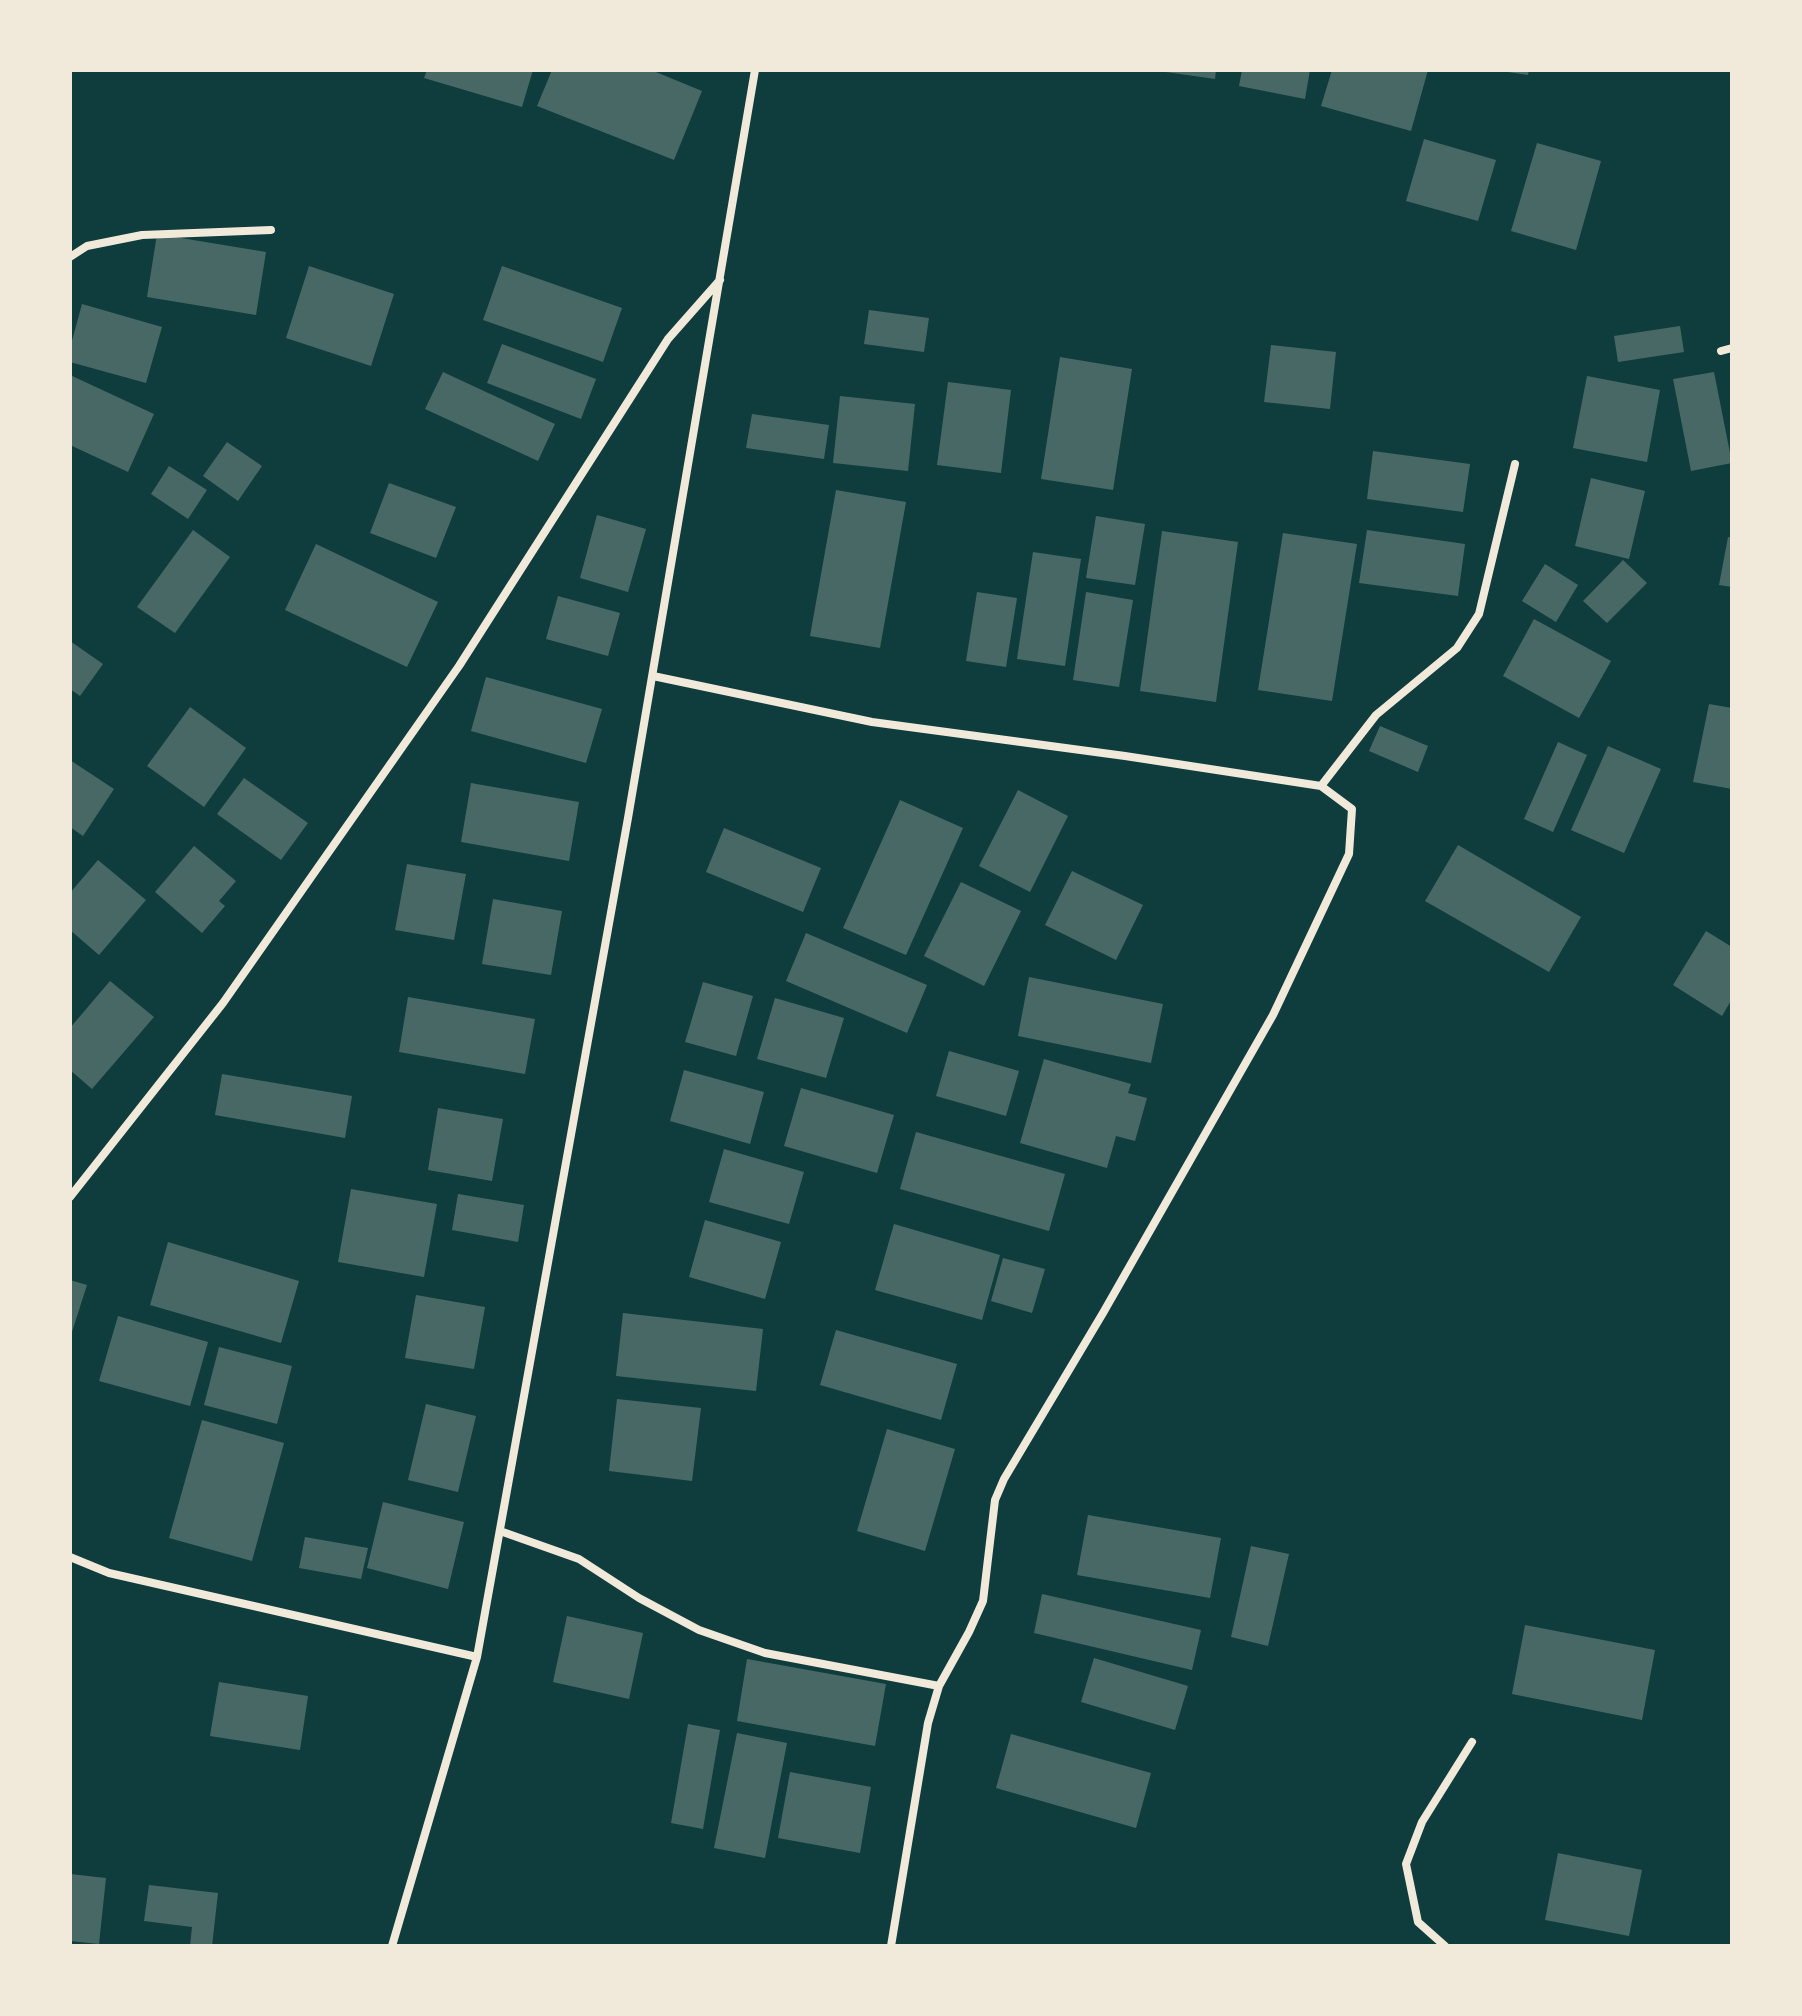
<!DOCTYPE html>
<style>
body{margin:0}
#map{position:relative;width:1802px;height:2016px;overflow:hidden;background:#0f3d3e;font-family:"Public Sans",sans-serif}
canvas{display:block}
.frame{position:absolute;inset:0;border:72px solid #f1e9da;pointer-events:none}
</style>
<div id="map">
<canvas width="1802" height="2016"></canvas>
<div class="frame"></div>
</div>
<script>
const c = document.querySelector('canvas').getContext('2d');
c.lineJoin = 'round';
function paint(path, color) { c.fillStyle = color; c.fill(path, 'evenodd'); }
const shape = rows => new Path2D(rows.map(r => 'M' + r).join(''));
function strokePath(path, color, width, dash) { c.strokeStyle = color; c.lineWidth = width; c.lineCap = dash ? 'butt' : 'round'; c.setLineDash(dash || []); c.stroke(path); }
paint(shape([
 [427,70,533,70,522,107,424,78],
 [552,70,651,70,702,91,674,160,537,106],
 [1167,70,1216,70,1215,79,1166,72],
 [1242,70,1310,70,1305,99,1239,86],
 [1332,70,1428,70,1411,131,1321,106],
 [1508,70,1529,70,1528,75,1508,72],
 [1424,139,1496,160,1478,221,1406,201],
 [1537,143,1601,161,1576,250,1511,231],
 [157,234,266,252,256,315,147,297],
 [309,266,394,294,371,366,286,338],
 [502,266,622,308,603,362,483,320],
 [82,304,162,327,146,383,70,362,70,348],
 [869,310,929,318,924,352,864,344],
 [1680,326,1684,352,1618,362,1614,336],
 [502,344,596,379,581,419,487,383],
 [1271,345,1336,352,1330,409,1264,402],
 [1060,357,1132,369,1113,490,1041,479],
 [443,372,555,424,538,461,425,409],
 [1714,372,1732,463,1691,471,1673,379],
 [70,375,154,414,128,472,70,445],
 [1587,376,1660,390,1647,462,1573,448],
 [948,382,1011,390,1001,473,937,465],
 [840,396,915,404,908,471,833,463],
 [752,414,829,425,824,459,746,448],
 [227,442,262,466,238,501,203,476],
 [1373,451,1470,464,1463,512,1367,499],
 [169,466,207,490,188,519,151,494],
 [1591,478,1645,491,1629,559,1575,546],
 [389,483,456,507,436,558,370,533],
 [836,490,906,502,880,648,810,636],
 [597,515,646,529,628,592,580,578],
 [1096,516,1145,524,1135,585,1086,578],
 [193,530,230,557,175,633,137,607],
 [1367,530,1465,544,1458,596,1359,583],
 [1162,531,1238,542,1216,702,1140,691],
 [1283,533,1357,544,1332,701,1258,690],
 [1728,537,1732,538,1732,587,1719,585],
 [316,544,438,602,407,667,285,610],
 [1033,552,1081,559,1065,666,1017,659],
 [1623,560,1647,583,1607,623,1583,601],
 [1545,564,1578,585,1556,622,1522,601],
 [977,592,1017,598,1006,667,966,661],
 [1086,592,1133,600,1119,687,1073,680],
 [558,596,620,613,608,656,546,639],
 [1534,619,1611,661,1579,718,1503,676],
 [70,641,103,664,80,696,70,689],
 [486,677,602,709,586,763,471,731],
 [1709,704,1732,708,1732,789,1693,782],
 [190,707,246,748,204,807,147,766],
 [1380,726,1428,746,1418,772,1369,751],
 [1558,742,1587,755,1553,832,1524,819],
 [1608,746,1661,769,1624,853,1571,830],
 [70,760,114,789,83,836,70,827],
 [244,778,308,823,281,860,217,814],
 [471,783,579,802,569,861,461,842],
 [1018,790,1068,816,1030,892,979,866],
 [900,800,963,828,906,955,843,928],
 [724,828,821,868,803,912,706,872],
 [1458,845,1581,917,1549,972,1425,901],
 [194,846,236,881,219,901,225,906,202,933,155,892],
 [98,860,146,900,99,955,70,930,70,893],
 [407,864,466,874,454,940,395,930],
 [1072,871,1143,905,1116,960,1045,925],
 [961,882,1021,911,984,986,924,956],
 [493,899,562,911,551,975,482,964],
 [1706,931,1732,947,1732,999,1722,1016,1673,985],
 [806,933,927,985,907,1033,786,981],
 [1029,977,1163,1004,1151,1063,1018,1036],
 [110,981,154,1017,92,1089,70,1070,70,1028],
 [703,982,753,996,736,1056,685,1042],
 [408,997,535,1019,525,1074,399,1052],
 [775,998,844,1018,826,1078,757,1059],
 [949,1051,1019,1071,1006,1116,936,1096],
 [1044,1059,1131,1084,1128,1093,1147,1098,1135,1141,1116,1136,1107,1168,1020,1143],
 [684,1070,764,1092,750,1144,670,1121],
 [222,1074,352,1096,345,1138,215,1115],
 [801,1088,894,1115,877,1173,784,1146],
 [438,1108,503,1119,492,1181,428,1170],
 [916,1132,1065,1174,1049,1231,900,1189],
 [724,1149,804,1172,789,1224,709,1202],
 [351,1189,437,1204,424,1277,338,1262],
 [458,1194,524,1205,518,1242,452,1230],
 [705,1220,781,1242,765,1299,689,1277],
 [894,1224,1000,1255,982,1320,875,1290],
 [168,1242,299,1281,281,1343,150,1305],
 [1003,1258,1045,1269,1032,1313,991,1301],
 [70,1280,87,1285,71,1335,70,1335],
 [416,1295,485,1307,474,1369,405,1358],
 [623,1313,763,1329,756,1391,616,1376],
 [118,1316,208,1342,190,1406,99,1381],
 [836,1330,957,1364,941,1420,820,1385],
 [219,1347,292,1366,277,1424,204,1405],
 [617,1399,701,1408,692,1481,609,1471],
 [426,1404,476,1416,458,1492,408,1480],
 [202,1420,284,1443,252,1561,169,1538],
 [887,1429,955,1449,925,1551,857,1531],
 [383,1502,464,1522,448,1589,367,1568],
 [1088,1515,1221,1538,1210,1598,1077,1575],
 [305,1537,368,1548,361,1579,299,1568],
 [1251,1546,1289,1554,1268,1646,1231,1637],
 [1042,1594,1201,1630,1192,1670,1034,1633],
 [567,1616,643,1633,629,1699,553,1682],
 [1525,1625,1655,1650,1642,1720,1512,1694],
 [1094,1658,1188,1686,1175,1730,1081,1702],
 [747,1659,886,1684,875,1746,737,1721],
 [219,1682,308,1696,300,1750,210,1736],
 [688,1724,720,1730,703,1829,671,1823],
 [737,1733,787,1743,765,1858,714,1848],
 [1011,1734,1151,1773,1136,1828,996,1788],
 [790,1772,871,1787,860,1853,778,1838],
 [1558,1853,1642,1870,1629,1936,1545,1920],
 [70,1874,106,1878,99,1944,70,1941],
 [149,1885,218,1893,212,1946,190,1946,192,1927,144,1921]
]), '#486865');
strokePath(shape([
 [70,257,87,246,142,235,271,230],
 [1721,351,1732,348],
 [653,676,872,722,1125,756,1321,786,1352,809,1349,854,1273,1015,1103,1313,1004,1479,995,1500,983,1601,969,1632,939,1686,928,1723,891,1946],
 [1321,786,1376,715,1457,648,1479,614,1515,464],
 [70,1197,223,1003,459,666,668,339,720,280],
 [500,1531,579,1559,639,1598,699,1630,765,1653,939,1686],
 [70,1557,109,1573,477,1657],
 [392,1946,477,1657,628,818,755,70],
 [1445,1946,1418,1922,1406,1864,1422,1822,1472,1742]
]), '#f1e9da', 8);
</script>
